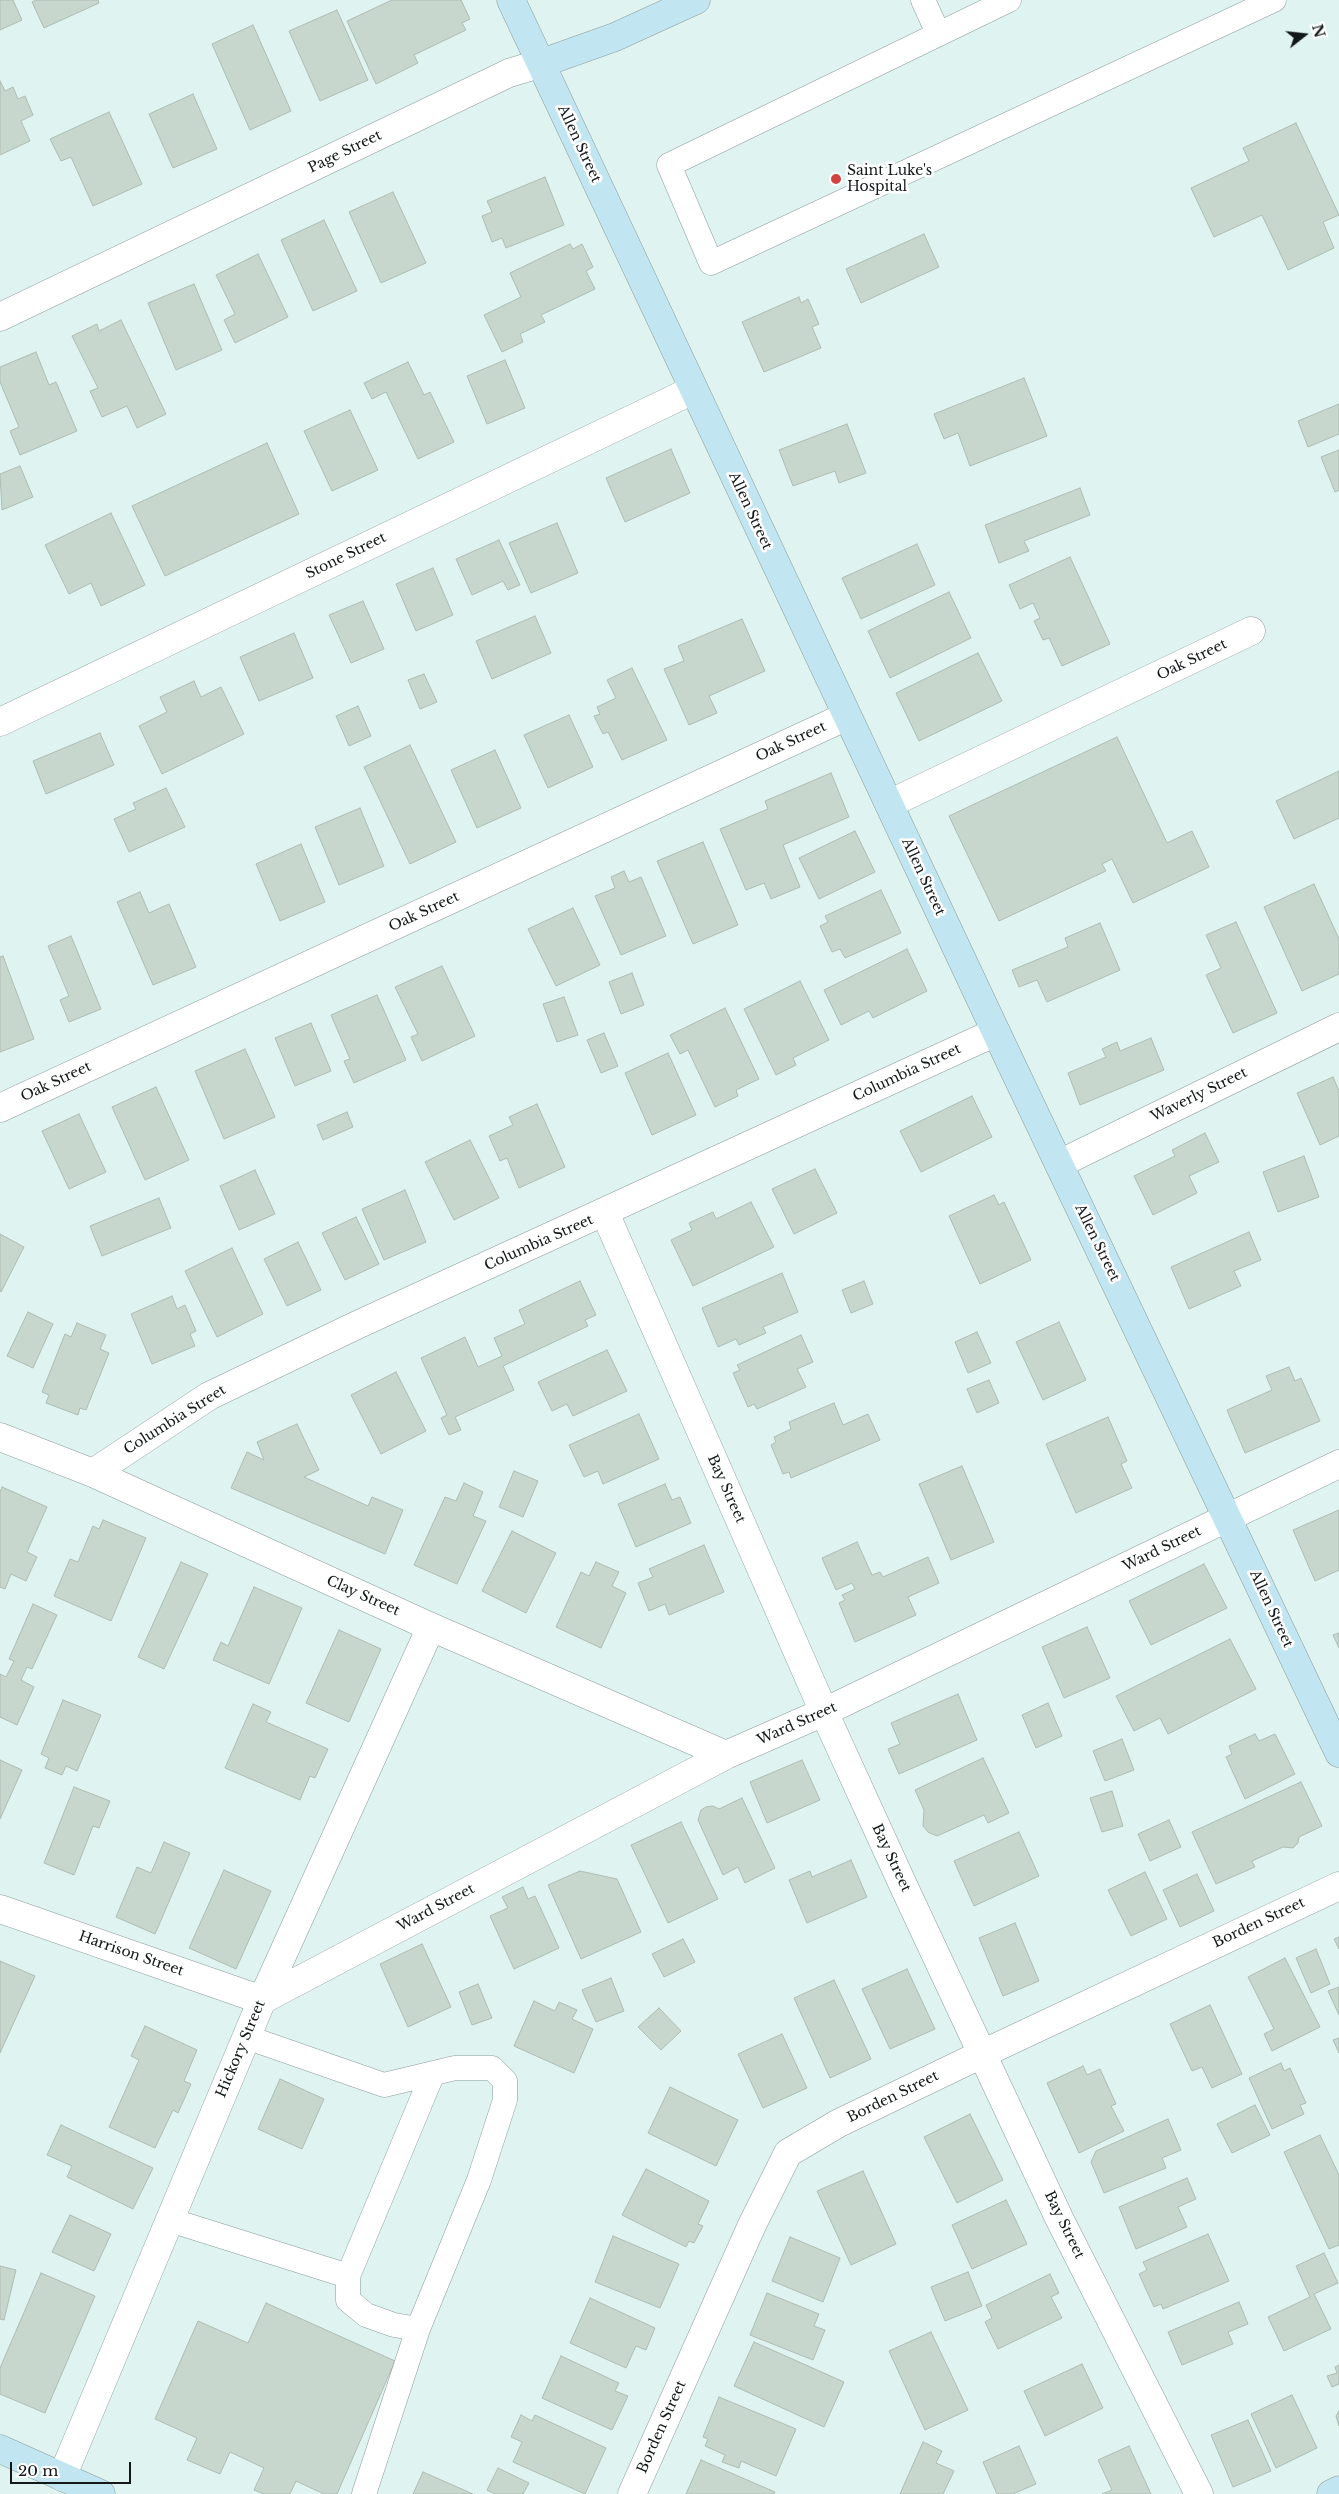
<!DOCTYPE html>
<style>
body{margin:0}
#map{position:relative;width:1339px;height:2494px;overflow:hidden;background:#dff3f0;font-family:"Libre Baskerville",serif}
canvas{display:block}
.north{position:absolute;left:1279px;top:10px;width:50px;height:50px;-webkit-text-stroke:4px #fff;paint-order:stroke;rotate:74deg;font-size:14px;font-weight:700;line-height:20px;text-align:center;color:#121818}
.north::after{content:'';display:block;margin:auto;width:18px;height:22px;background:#121818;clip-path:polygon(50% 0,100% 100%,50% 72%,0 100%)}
.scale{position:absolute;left:10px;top:2462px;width:121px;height:22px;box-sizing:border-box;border:2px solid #121818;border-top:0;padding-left:6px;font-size:15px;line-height:18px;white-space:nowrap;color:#121818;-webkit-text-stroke:4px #fff;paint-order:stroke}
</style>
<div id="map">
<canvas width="1339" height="2494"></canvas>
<div class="north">N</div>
<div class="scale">20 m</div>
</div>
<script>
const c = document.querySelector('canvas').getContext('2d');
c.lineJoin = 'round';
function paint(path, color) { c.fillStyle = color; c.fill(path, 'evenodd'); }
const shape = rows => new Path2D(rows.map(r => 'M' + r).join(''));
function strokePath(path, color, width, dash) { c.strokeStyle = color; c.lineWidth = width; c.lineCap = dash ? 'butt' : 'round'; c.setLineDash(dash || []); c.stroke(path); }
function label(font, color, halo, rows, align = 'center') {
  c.font = font + ' "Libre Baskerville",serif'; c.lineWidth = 5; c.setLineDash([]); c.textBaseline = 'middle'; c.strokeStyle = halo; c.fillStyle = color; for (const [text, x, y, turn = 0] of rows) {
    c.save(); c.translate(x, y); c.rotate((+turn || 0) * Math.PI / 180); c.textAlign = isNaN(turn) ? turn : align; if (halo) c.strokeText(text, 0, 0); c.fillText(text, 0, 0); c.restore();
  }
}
const building = shape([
 [0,0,13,0,22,20,0,30,0,0],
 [36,0,98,0,99,3,44,28,32,2,36,0],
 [392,0,461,0,470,19,462,23,466,30,414,55,418,63,376,84,347,21,392,0],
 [337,10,368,80,320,101,289,31,337,10],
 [253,25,291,111,250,130,212,44,253,25],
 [0,81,5,91,13,87,18,99,25,96,33,115,21,121,30,141,0,155,0,81],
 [193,94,217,149,173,168,149,114,193,94],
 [109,112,142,184,93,206,71,157,61,161,50,139,109,112],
 [1296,123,1339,215,1323,222,1334,248,1288,270,1262,215,1214,237,1191,188,1249,161,1243,148,1296,123],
 [545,177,564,225,506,248,502,238,492,242,482,216,492,212,487,201,545,177],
 [393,192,426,263,381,283,349,212,393,192],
 [324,220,357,291,313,311,281,240,324,220],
 [924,234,939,267,861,303,846,269,924,234],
 [570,244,573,249,582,244,593,267,586,271,595,289,541,315,545,322,520,334,523,342,502,352,484,315,521,297,510,273,570,244],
 [258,254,288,317,235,343,224,320,235,314,216,275,258,254],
 [194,284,222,350,176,370,148,303,194,284],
 [799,297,801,303,808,299,819,324,812,327,821,348,764,372,742,322,799,297],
 [121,320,166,414,137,428,127,406,102,417,90,391,98,388,72,336,97,324,99,331,121,320],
 [36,352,49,385,56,382,77,431,20,455,10,431,19,427,0,382,0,367,36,352],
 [505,360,525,408,487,424,467,376,505,360],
 [408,362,424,395,430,392,454,442,418,459,386,392,372,399,364,383,408,362],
 [1024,378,1047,436,970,466,958,433,944,439,934,414,1024,378],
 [1339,404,1339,434,1308,447,1298,421,1339,404],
 [350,410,378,470,332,491,304,431,350,410],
 [847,424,866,473,839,483,835,471,793,486,779,450,847,424],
 [267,443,299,514,165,576,132,506,267,443],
 [671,449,690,493,625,522,606,478,671,449],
 [1339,450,1339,490,1335,492,1321,457,1339,450],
 [20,466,33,497,2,510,0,474,20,466],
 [1080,488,1090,515,1024,541,1029,551,999,563,985,525,1080,488],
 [111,513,145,585,101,606,91,583,69,594,45,545,111,513],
 [557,523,578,573,531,593,509,543,557,523],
 [499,540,520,585,508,590,503,581,472,595,456,559,499,540],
 [917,544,935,585,861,619,842,578,917,544],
 [1070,557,1110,644,1062,666,1049,638,1043,640,1034,621,1040,618,1033,603,1020,609,1009,585,1070,557],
 [433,568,453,615,416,631,396,584,433,568],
 [949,592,971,638,890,678,868,631,949,592],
 [363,601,384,649,351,663,329,615,363,601],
 [535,616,551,653,492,679,476,641,535,616],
 [742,619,765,671,709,696,717,713,689,725,664,669,684,661,678,646,742,619],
 [294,633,313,678,259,701,240,657,294,633],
 [978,653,1002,701,919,741,896,693,978,653],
 [632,668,667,740,622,760,608,732,603,734,594,716,600,714,597,707,616,698,607,680,632,668],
 [424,674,437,702,420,709,408,680,424,674],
 [194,681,201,697,221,687,244,734,162,774,139,726,167,712,160,697,194,681],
 [358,706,371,736,349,746,336,716,358,706],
 [569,715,593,767,548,788,524,735,569,715],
 [100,733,114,765,46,794,33,761,100,733],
 [1117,737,1167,843,1192,831,1209,867,1133,903,1112,859,1102,864,1106,871,999,921,949,816,1117,737],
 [410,745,456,842,410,864,364,767,410,745],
 [495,750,521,808,477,828,451,770,495,750],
 [1339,771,1339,818,1294,839,1276,801,1339,771],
 [831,773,849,817,783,845,800,887,771,899,764,883,746,890,720,829,768,809,765,801,831,773],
 [166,788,185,827,129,852,114,819,136,809,133,803,166,788],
 [360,808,384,866,339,885,315,827,360,808],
 [855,831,875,872,819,899,799,858,855,831],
 [703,842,738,925,693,944,657,861,703,842],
 [301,844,325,902,280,921,256,864,301,844],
 [624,871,629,882,641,877,666,936,621,955,595,896,615,888,611,877,624,871],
 [1314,884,1339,939,1339,974,1302,991,1264,907,1314,884],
 [881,890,901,933,845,958,840,949,832,952,820,926,828,922,825,916,881,890],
 [140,892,149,913,169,904,196,967,153,985,117,902,140,892],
 [573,908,600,965,556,986,528,929,573,908],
 [1236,922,1277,1013,1233,1033,1206,975,1221,968,1206,935,1236,922],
 [1100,923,1120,970,1047,1002,1037,980,1019,987,1012,970,1068,947,1065,938,1100,923],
 [71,936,101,1009,69,1022,60,1000,69,996,48,946,71,936],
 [907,949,927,991,873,1018,869,1011,841,1025,824,990,907,949],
 [3,956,34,1039,0,1052,0,957,3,956],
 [442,966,475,1036,422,1061,411,1037,418,1034,395,987,442,966],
 [632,973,644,1005,621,1014,609,982,632,973],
 [800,981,829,1040,793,1058,796,1065,776,1075,744,1009,800,981],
 [377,995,406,1060,354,1083,344,1061,350,1059,331,1015,377,995],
 [564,997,578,1035,557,1042,543,1004,564,997],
 [725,1008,759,1079,736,1090,738,1096,715,1107,688,1050,680,1054,670,1035,725,1008],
 [311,1023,331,1071,295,1086,275,1038,311,1023],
 [604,1033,618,1066,601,1073,587,1040,604,1033],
 [1151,1038,1164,1070,1080,1105,1068,1073,1106,1057,1102,1049,1117,1042,1120,1051,1151,1038],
 [245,1049,275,1117,224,1139,195,1071,245,1049],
 [668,1053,696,1115,652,1135,625,1073,668,1053],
 [1333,1077,1339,1091,1339,1136,1320,1145,1297,1093,1333,1077],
 [156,1087,189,1160,145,1180,112,1107,156,1087],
 [972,1096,992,1137,921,1172,900,1131,972,1096],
 [537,1104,565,1167,519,1188,507,1158,500,1161,489,1136,513,1125,509,1117,537,1104],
 [347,1112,353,1127,323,1140,317,1125,347,1112],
 [79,1114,106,1172,69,1189,42,1131,79,1114],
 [1205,1133,1219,1162,1189,1176,1197,1193,1153,1215,1134,1176,1175,1156,1172,1150,1205,1133],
 [470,1140,499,1198,454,1220,425,1162,470,1140],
 [1304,1156,1319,1197,1278,1212,1263,1172,1304,1156],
 [815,1169,837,1213,794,1234,772,1189,815,1169],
 [255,1170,275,1214,239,1230,220,1186,255,1170],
 [405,1190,426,1242,384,1260,362,1209,405,1190],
 [994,1195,999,1205,1004,1202,1031,1260,980,1284,949,1216,994,1195],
 [159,1198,171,1228,102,1256,90,1226,159,1198],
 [751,1202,774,1247,693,1286,671,1240,692,1230,689,1223,713,1212,716,1219,751,1202],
 [356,1217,379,1264,345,1280,322,1233,356,1217],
 [1249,1232,1261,1260,1234,1271,1241,1286,1189,1309,1171,1267,1249,1232],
 [0,1234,24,1247,1,1292,0,1291,0,1234],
 [298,1242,321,1290,287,1306,264,1259,298,1242],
 [232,1248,263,1314,217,1337,185,1271,232,1248],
 [782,1273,798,1312,763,1327,766,1333,739,1345,736,1339,718,1347,702,1308,782,1273],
 [580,1281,596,1315,585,1320,588,1326,503,1366,514,1390,455,1417,461,1430,449,1435,441,1418,447,1415,421,1358,465,1337,478,1367,502,1356,494,1338,525,1324,519,1310,580,1281],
 [864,1281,873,1304,851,1313,842,1290,864,1281],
 [172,1296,177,1309,185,1305,196,1331,190,1334,195,1346,152,1364,131,1314,172,1296],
 [28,1312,53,1324,33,1368,7,1356,28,1312],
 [1059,1322,1086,1380,1043,1400,1016,1342,1059,1322],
 [77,1323,106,1335,100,1349,109,1353,86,1410,80,1408,78,1415,46,1403,49,1395,42,1392,65,1334,71,1337,77,1323],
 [977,1332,991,1363,968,1373,955,1342,977,1332],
 [801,1335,813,1362,797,1369,806,1387,757,1409,754,1404,748,1407,733,1373,740,1370,737,1365,801,1335],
 [607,1350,627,1391,573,1416,567,1404,552,1411,538,1382,607,1350],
 [1289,1367,1295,1381,1301,1378,1320,1421,1245,1453,1227,1410,1272,1390,1266,1376,1289,1367],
 [396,1372,426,1431,381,1454,351,1395,396,1372],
 [989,1380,999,1403,977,1413,967,1389,989,1380],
 [834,1403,843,1425,868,1414,880,1440,791,1478,789,1472,783,1474,771,1445,776,1442,774,1437,791,1429,789,1422,834,1403],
 [639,1414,659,1459,603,1484,598,1471,584,1477,569,1445,639,1414],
 [1108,1417,1127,1461,1121,1464,1132,1488,1076,1513,1046,1444,1108,1417],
 [297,1424,319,1470,304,1477,368,1506,372,1497,403,1510,385,1554,231,1488,247,1452,264,1460,257,1442,297,1424],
 [962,1466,994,1542,951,1560,919,1484,962,1466],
 [514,1471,538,1481,523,1517,499,1507,514,1471],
 [464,1483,483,1492,473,1516,486,1521,457,1584,414,1565,445,1497,456,1501,464,1483],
 [665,1484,672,1500,680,1497,691,1523,636,1547,618,1504,665,1484],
 [2,1487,47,1507,27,1552,37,1557,26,1581,11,1574,5,1589,0,1587,0,1492,2,1487],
 [1339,1510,1339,1570,1315,1581,1293,1530,1339,1510],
 [103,1520,146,1538,111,1621,54,1596,70,1559,78,1562,93,1526,99,1529,103,1520],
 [512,1531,556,1553,526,1613,482,1591,512,1531],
 [857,1542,872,1575,880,1572,883,1577,928,1557,939,1583,908,1597,916,1615,855,1642,839,1603,845,1600,842,1595,855,1589,852,1583,836,1590,822,1558,857,1542],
 [704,1545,724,1592,669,1615,665,1604,649,1611,638,1583,653,1577,649,1569,704,1545],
 [181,1562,208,1574,164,1669,138,1657,181,1562],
 [596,1562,619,1572,612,1586,626,1593,601,1648,556,1627,581,1572,589,1576,596,1562],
 [1204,1564,1227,1608,1151,1645,1129,1601,1204,1564],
 [254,1587,302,1608,269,1684,213,1660,221,1642,228,1646,254,1587],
 [33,1604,57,1615,32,1669,27,1667,21,1680,34,1687,17,1725,0,1717,0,1674,6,1677,14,1661,9,1659,33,1604],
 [1087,1627,1110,1678,1064,1698,1042,1647,1087,1627],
 [339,1630,381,1649,349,1722,306,1703,339,1630],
 [1339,1633,1339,1648,1333,1635,1339,1633],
 [1230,1639,1256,1689,1168,1734,1160,1718,1134,1731,1116,1696,1230,1639],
 [958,1694,977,1740,899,1774,888,1749,900,1744,891,1723,958,1694],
 [63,1700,101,1715,77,1771,66,1766,62,1775,45,1768,49,1758,41,1754,63,1700],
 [1048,1703,1062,1736,1036,1748,1022,1715,1048,1703],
 [253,1704,271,1712,266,1722,328,1749,315,1778,310,1776,300,1800,225,1768,253,1704],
 [1255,1734,1259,1741,1275,1734,1295,1774,1245,1799,1226,1757,1232,1754,1229,1746,1255,1734],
 [1122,1739,1134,1770,1105,1781,1093,1751,1122,1739],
 [983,1758,1009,1813,988,1823,984,1815,937,1836,928,1832,923,1826,924,1810,915,1790,983,1758],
 [0,1760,22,1770,0,1819,0,1760],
 [802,1760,820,1800,767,1823,750,1782,802,1760],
 [1301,1782,1322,1826,1299,1837,1298,1843,1293,1848,1283,1847,1252,1861,1255,1867,1216,1884,1192,1832,1301,1782],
 [74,1787,110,1801,99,1828,93,1826,74,1875,44,1863,74,1787],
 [1112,1791,1123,1826,1102,1832,1090,1798,1112,1791],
 [742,1798,775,1868,745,1883,738,1867,723,1875,698,1820,701,1810,706,1807,713,1806,719,1809,742,1798],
 [1169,1820,1181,1847,1150,1861,1138,1834,1169,1820],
 [681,1822,718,1899,668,1923,631,1845,681,1822],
 [1019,1832,1039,1876,974,1906,954,1861,1019,1832],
 [164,1842,190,1853,155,1934,116,1917,137,1867,151,1873,164,1842],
 [851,1860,867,1897,807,1923,789,1880,810,1871,812,1877,851,1860],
 [224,1870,271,1891,236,1969,189,1948,224,1870],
 [580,1871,617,1879,641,1932,581,1959,548,1885,580,1871],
 [1145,1872,1167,1919,1131,1936,1108,1890,1145,1872],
 [1197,1874,1214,1911,1180,1927,1163,1890,1197,1874],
 [523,1887,528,1899,535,1896,559,1948,514,1969,490,1916,508,1908,502,1897,523,1887],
 [1015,1923,1039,1981,1003,1996,979,1938,1015,1923],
 [1339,1937,1339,1949,1334,1939,1339,1937],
 [683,1939,695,1962,664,1977,652,1954,683,1939],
 [422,1944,451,2007,408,2027,380,1964,422,1944],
 [1316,1949,1330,1984,1311,1993,1296,1958,1316,1949],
 [1285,1958,1320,2027,1272,2051,1264,2034,1274,2029,1248,1977,1285,1958],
 [0,1961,35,1976,0,2053,0,1961],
 [907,1969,935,2029,890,2049,862,1989,907,1969],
 [611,1978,624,2011,596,2022,582,1990,611,1978],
 [834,1980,871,2059,830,2078,794,1998,834,1980],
 [478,1984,492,2018,472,2025,459,1992,478,1984],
 [1339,1987,1339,2015,1328,1991,1339,1987],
 [534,2001,555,2011,559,2002,577,2010,572,2019,593,2029,574,2073,514,2046,534,2001],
 [1210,2005,1242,2074,1212,2088,1202,2067,1192,2071,1170,2024,1210,2005],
 [659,2008,681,2031,661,2050,638,2027,659,2008],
 [145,2026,197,2050,184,2081,191,2084,178,2113,173,2110,155,2148,109,2127,139,2060,131,2056,145,2026],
 [782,2034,807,2088,763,2108,738,2054,782,2034],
 [1339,2038,1339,2053,1333,2040,1339,2038],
 [1281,2063,1284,2071,1290,2068,1306,2103,1300,2105,1304,2114,1272,2129,1249,2078,1281,2063],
 [1083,2066,1087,2075,1100,2069,1116,2104,1111,2106,1124,2131,1079,2153,1047,2083,1083,2066],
 [280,2079,324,2099,302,2149,258,2129,280,2079],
 [670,2087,738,2120,716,2166,648,2133,670,2087],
 [1255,2105,1270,2135,1232,2153,1217,2124,1255,2105],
 [970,2114,1003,2180,957,2203,924,2137,970,2114],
 [1168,2119,1181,2150,1162,2158,1166,2168,1104,2193,1091,2162,1096,2151,1168,2119],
 [61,2125,153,2168,133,2209,67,2177,72,2166,47,2155,61,2125],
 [1320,2135,1339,2175,1339,2245,1329,2249,1284,2152,1320,2135],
 [646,2169,709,2201,698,2224,703,2226,694,2243,689,2241,686,2247,622,2215,646,2169],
 [863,2171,896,2244,851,2265,817,2191,863,2171],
 [1187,2178,1196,2199,1178,2207,1187,2227,1136,2249,1119,2207,1187,2178],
 [1006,2200,1027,2244,972,2269,952,2225,1006,2200],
 [70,2215,111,2234,94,2271,52,2252,70,2215],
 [1208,2234,1229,2281,1163,2309,1161,2304,1154,2307,1139,2274,1147,2270,1143,2262,1208,2234],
 [613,2236,679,2264,660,2308,595,2282,613,2236],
 [790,2237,840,2258,823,2302,772,2281,790,2237],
 [1324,2253,1338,2283,1314,2294,1331,2329,1284,2351,1268,2317,1310,2297,1296,2266,1324,2253],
 [0,2266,16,2270,4,2320,0,2319,0,2266],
 [968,2272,982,2306,945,2321,931,2287,968,2272],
 [41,2273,95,2296,45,2413,0,2394,0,2368,41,2273],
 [1050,2274,1059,2293,1051,2297,1062,2318,998,2349,985,2322,992,2318,986,2305,1050,2274],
 [767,2293,819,2314,814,2326,825,2330,813,2360,750,2335,767,2293],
 [590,2298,655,2328,646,2350,636,2346,626,2368,570,2343,590,2298],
 [1239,2302,1248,2324,1228,2332,1233,2344,1182,2365,1168,2332,1239,2302],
 [266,2303,395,2361,337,2494,324,2494,296,2481,290,2494,264,2494,254,2490,264,2468,230,2452,220,2474,187,2460,197,2438,155,2419,198,2321,248,2343,266,2303],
 [931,2332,968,2410,925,2430,889,2351,931,2332],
 [754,2342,844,2382,824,2427,734,2386,754,2342],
 [561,2356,619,2383,615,2391,628,2396,612,2430,542,2398,561,2356],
 [1082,2364,1103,2408,1045,2436,1024,2391,1082,2364],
 [1339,2365,1339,2384,1332,2387,1327,2376,1337,2373,1335,2367,1339,2365],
 [1292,2395,1317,2448,1276,2468,1251,2414,1292,2395],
 [719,2397,796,2429,776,2476,741,2461,739,2468,722,2462,725,2455,705,2446,708,2439,703,2437,719,2397],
 [1339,2411,1339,2426,1336,2416,1339,2411],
 [521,2415,532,2421,535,2415,606,2448,585,2494,513,2462,522,2442,511,2437,521,2415],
 [1248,2420,1271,2471,1233,2487,1211,2435,1248,2420],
 [923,2442,942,2451,936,2463,954,2471,943,2494,900,2494,923,2442],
 [1019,2446,1036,2484,1013,2494,997,2494,983,2462,1019,2446],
 [1129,2446,1151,2494,1102,2494,1112,2490,1098,2460,1129,2446],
 [701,2460,775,2492,774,2494,686,2494,701,2460],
 [498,2468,529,2483,523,2494,495,2494,487,2490,498,2468],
 [423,2472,473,2494,413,2494,423,2472]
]);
paint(building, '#c8d7cd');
strokePath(building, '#aebcb3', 1);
const lane = shape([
 [923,0,938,33],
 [1009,0,669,165,711,263,1274,0],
 [246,2037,384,2085,455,2068,492,2068,505,2081,505,2100,479,2180,418,2329,364,2494],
 [170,2220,348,2276,433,2073],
 [348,2276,348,2300,366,2315,394,2325,418,2329]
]);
const street = shape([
 [0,317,509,73,542,63],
 [0,722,693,390],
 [889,804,1251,631],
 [0,1108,847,716],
 [1059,1164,1339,1027],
 [605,1213,824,1712,904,1887,1059,2218,1199,2494],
 [0,1437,93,1473,431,1627,726,1755],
 [93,1473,209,1396,357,1325,996,1032],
 [0,1909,262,2000,726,1755,824,1712,1339,1464],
 [62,2477,262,2000,431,1627],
 [632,2494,752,2225,788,2153,839,2123,982,2054,1339,1886]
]);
const secondary = shape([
 [511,0,996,1032,1339,1753],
 [542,63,615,37,696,0],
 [0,2449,101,2494],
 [1331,2494,1339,2490]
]);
strokePath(lane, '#8a9c9a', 25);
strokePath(street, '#8a9c9a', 29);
strokePath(secondary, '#8a9c9a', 29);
strokePath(lane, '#fff', 24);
strokePath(street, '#fff', 28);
strokePath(secondary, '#c2e6f1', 28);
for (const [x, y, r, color] of [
 [836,179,6,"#d24342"]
]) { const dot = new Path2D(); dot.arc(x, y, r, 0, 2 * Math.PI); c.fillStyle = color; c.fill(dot); strokePath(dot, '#fff', 2); }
label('14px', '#121818', '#fff', [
 ["Allen Street",579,144,65],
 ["Page Street",345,152,-26],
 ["Allen Street",750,511,65],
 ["Stone Street",346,556,-26],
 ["Oak Street",1192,660,-26],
 ["Oak Street",791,742,-25],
 ["Allen Street",923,877,65],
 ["Oak Street",424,912,-25],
 ["Columbia Street",907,1073,-25],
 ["Oak Street",56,1082,-25],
 ["Waverly Street",1199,1095,-26],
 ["Columbia Street",539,1243,-24],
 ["Allen Street",1097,1243,64],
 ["Columbia Street",175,1420,-32],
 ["Bay Street",726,1489,66],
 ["Ward Street",1162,1549,-26],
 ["Clay Street",363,1596,24],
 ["Allen Street",1271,1609,65],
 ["Ward Street",797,1724,-24],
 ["Bay Street",891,1858,65],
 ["Ward Street",436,1908,-28],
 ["Borden Street",1259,1923,-25],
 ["Harrison Street",131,1954,19],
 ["Hickory Street",241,2049,-67],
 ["Borden Street",893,2097,-26],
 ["Bay Street",1064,2225,64],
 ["Borden Street",662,2427,-66]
]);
label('14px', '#121818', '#fff', [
 ["Saint Luke's",847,171],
 ["Hospital",847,187]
], 'left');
</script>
